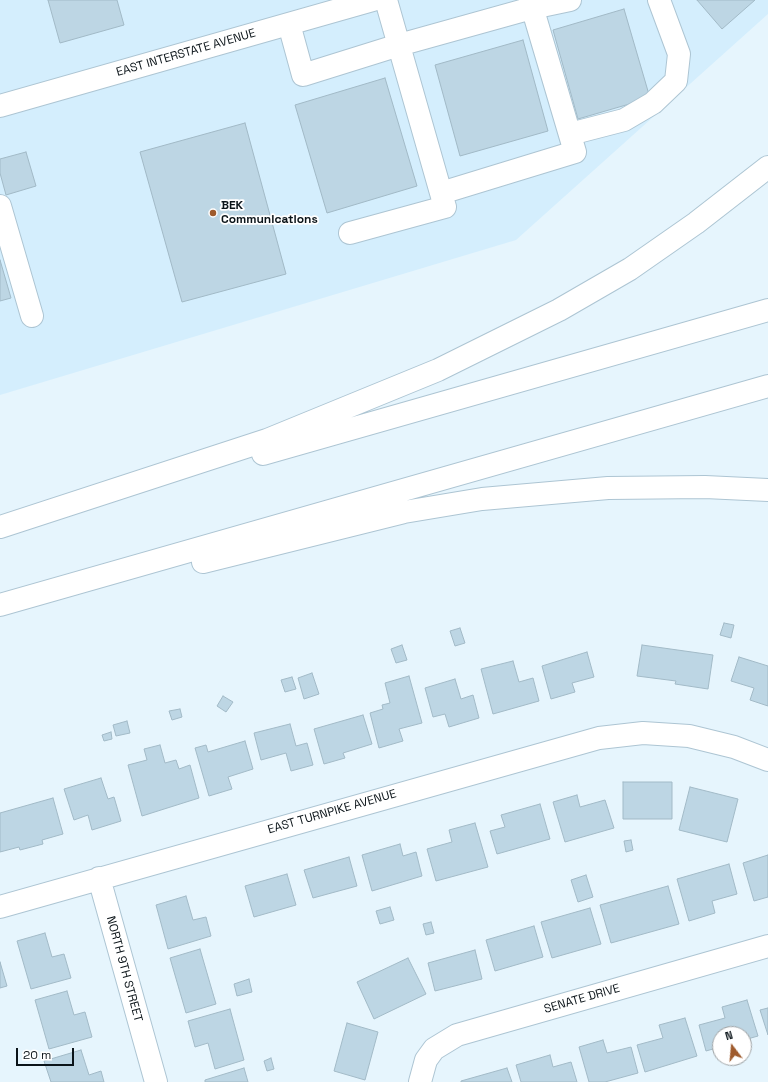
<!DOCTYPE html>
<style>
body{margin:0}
#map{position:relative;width:768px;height:1082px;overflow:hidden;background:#e6f5fd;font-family:"Space Grotesk",sans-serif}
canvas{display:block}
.north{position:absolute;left:712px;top:1026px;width:40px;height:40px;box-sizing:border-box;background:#fff;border:1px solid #9da1a3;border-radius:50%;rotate:344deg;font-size:11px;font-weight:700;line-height:16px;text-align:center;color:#0b1419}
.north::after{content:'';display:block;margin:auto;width:14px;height:18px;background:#9f5b2d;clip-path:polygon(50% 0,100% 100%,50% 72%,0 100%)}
.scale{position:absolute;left:16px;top:1048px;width:58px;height:18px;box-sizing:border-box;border:2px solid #0b1419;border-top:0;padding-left:5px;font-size:12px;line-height:14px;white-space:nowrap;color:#0b1419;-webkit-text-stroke:3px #fff;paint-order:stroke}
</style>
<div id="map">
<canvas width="768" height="1082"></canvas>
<div class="north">N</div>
<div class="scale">20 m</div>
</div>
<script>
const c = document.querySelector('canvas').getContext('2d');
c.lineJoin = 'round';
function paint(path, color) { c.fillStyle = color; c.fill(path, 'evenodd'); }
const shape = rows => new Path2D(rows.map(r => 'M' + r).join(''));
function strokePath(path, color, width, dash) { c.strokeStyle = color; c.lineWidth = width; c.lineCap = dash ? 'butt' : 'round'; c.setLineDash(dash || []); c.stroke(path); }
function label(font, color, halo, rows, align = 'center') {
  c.font = font + ' "Space Grotesk",sans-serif'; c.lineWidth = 3.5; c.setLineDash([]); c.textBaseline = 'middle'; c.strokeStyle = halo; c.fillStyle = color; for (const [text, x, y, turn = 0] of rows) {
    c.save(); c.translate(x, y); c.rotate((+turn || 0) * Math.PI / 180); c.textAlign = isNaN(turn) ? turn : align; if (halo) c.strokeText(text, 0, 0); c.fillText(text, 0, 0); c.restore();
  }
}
paint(shape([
 [0,0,768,0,768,14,516,240,0,395]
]), '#d4eefd');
const building = shape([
 [48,0,117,0,124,25,60,43,48,0],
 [697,0,755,0,722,29,697,0],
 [624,9,650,98,578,119,553,30,624,9],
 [523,40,548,131,460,156,435,65,523,40],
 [385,78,417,186,327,213,295,105,385,78],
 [245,123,286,274,182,302,140,152,245,123],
 [26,152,36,186,6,195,0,173,0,159,26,152],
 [0,260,11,298,0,301,0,260],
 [724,623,734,625,731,638,720,635,724,623],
 [460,628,465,643,455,646,450,631,460,628],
 [402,645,407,660,396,663,391,649,402,645],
 [642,645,713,655,708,689,675,684,676,681,637,676,642,645],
 [587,652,594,677,572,683,575,692,551,699,542,666,587,652],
 [739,657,768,666,768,706,750,700,754,688,731,681,739,657],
 [513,661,519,682,533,678,539,701,493,714,481,669,513,661],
 [312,673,319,694,304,699,298,678,312,673],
 [409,676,422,723,399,729,403,741,379,748,370,713,383,709,382,705,390,703,385,683,409,676],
 [292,677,296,689,285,692,281,680,292,677],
 [455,679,461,699,473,695,479,718,449,727,445,714,433,717,425,688,455,679],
 [223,696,233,702,226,712,217,706,223,696],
 [180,709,182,717,172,720,169,711,180,709],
 [363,715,372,744,343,753,345,758,324,764,314,729,363,715],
 [127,721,130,733,116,736,113,725,127,721],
 [290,724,296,746,307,743,313,765,291,771,286,753,261,760,254,733,290,724],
 [111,732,112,739,104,741,102,735,111,732],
 [245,741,253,769,228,777,232,789,209,796,195,748,206,745,208,752,245,741],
 [160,745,165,763,176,760,179,769,190,765,199,798,142,816,128,765,147,760,144,749,160,745],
 [101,778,108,799,114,797,121,821,92,830,88,815,74,820,64,789,101,778],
 [623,782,672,782,672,819,623,819,623,782],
 [690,787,738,799,727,842,679,830,690,787],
 [577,795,580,807,605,800,614,828,565,842,553,802,577,795],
 [53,798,63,834,42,840,43,844,20,850,19,847,0,852,0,813,53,798],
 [540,804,550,839,497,854,490,831,505,827,501,815,540,804],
 [475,823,488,867,436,881,427,849,452,842,449,830,475,823],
 [631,840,633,850,626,852,624,841,631,840],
 [400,844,403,856,416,852,422,876,372,891,362,855,400,844],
 [768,855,768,897,754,901,743,863,768,855],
 [349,857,357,886,313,898,304,870,349,857],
 [729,864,737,894,712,901,715,913,689,921,677,879,729,864],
 [287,874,296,905,254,917,245,886,287,874],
 [586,875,593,897,578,902,571,880,586,875],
 [668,886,679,924,611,943,600,905,668,886],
 [186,896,193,920,206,917,211,936,168,949,156,905,186,896],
 [390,907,394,920,380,924,376,911,390,907],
 [590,908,601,944,552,958,541,922,590,908],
 [431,922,434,933,426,935,423,924,431,922],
 [534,926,543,957,495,971,486,940,534,926],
 [45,933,52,957,64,954,71,978,31,989,17,941,45,933],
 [200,949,216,1004,186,1013,170,958,200,949],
 [475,950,482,979,435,991,428,963,475,950],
 [408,958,426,994,374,1019,357,982,408,958],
 [0,962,7,986,0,988,0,962],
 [249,979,252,992,237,996,234,984,249,979],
 [67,991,74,1015,85,1012,92,1037,49,1049,35,1000,67,991],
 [747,1000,758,1036,744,1040,744,1034,720,1034,720,1047,706,1051,699,1025,725,1018,722,1007,747,1000],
 [768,1008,768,1035,760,1010,768,1008],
 [230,1009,244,1060,215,1069,208,1043,195,1047,188,1021,230,1009],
 [685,1018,697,1056,645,1072,637,1045,663,1038,659,1025,685,1018],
 [347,1023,378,1032,365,1080,334,1071,347,1023],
 [603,1040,607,1053,631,1047,638,1073,605,1082,589,1082,579,1047,603,1040],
 [81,1050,89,1075,101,1071,104,1082,51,1082,44,1061,81,1050],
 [550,1055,553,1067,571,1062,577,1082,521,1082,516,1065,550,1055],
 [271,1058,274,1069,267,1071,264,1061,271,1058],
 [244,1068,248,1082,205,1082,205,1080,244,1068],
 [507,1068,512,1082,461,1082,461,1081,507,1068]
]);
paint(building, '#bdd6e4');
strokePath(building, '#a2bac7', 1);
const minor = shape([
 [386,0,441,193,575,152,530,0],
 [289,24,303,75,399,45,532,8,570,0],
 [0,106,373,0],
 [570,134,624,120,653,103,676,81,679,54,659,0],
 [0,206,32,316],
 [350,233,445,207,441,193],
 [99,878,156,1082],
 [0,907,599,738,643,733,689,736,734,747,768,760],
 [420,1082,426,1060,434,1049,457,1035,768,946]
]);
const highway = shape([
 [263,454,768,310],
 [0,527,267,440,438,370,559,310,630,269,696,223,768,167],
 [203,562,404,512,482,499,608,488,705,487,768,490],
 [0,605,768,386]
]);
strokePath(minor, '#adc5d3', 24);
strokePath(highway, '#adc5d3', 24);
strokePath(minor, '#fff', 22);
strokePath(highway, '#fff', 22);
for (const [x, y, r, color] of [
 [213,213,4,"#9f5b2d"]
]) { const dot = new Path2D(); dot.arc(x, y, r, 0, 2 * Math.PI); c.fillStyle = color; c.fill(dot); strokePath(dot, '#fff', 1.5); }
label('12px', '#0b1419', '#fff', [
 ["EAST INTERSTATE AVENUE",186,53,-16],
 ["EAST TURNPIKE AVENUE",332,812,-16],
 ["NORTH 9TH STREET",124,969,75],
 ["SENATE DRIVE",582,999,-16]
]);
label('bold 12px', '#0b1419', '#fff', [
 ["BEK",221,206],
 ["Communications",221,220]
], 'left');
</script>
